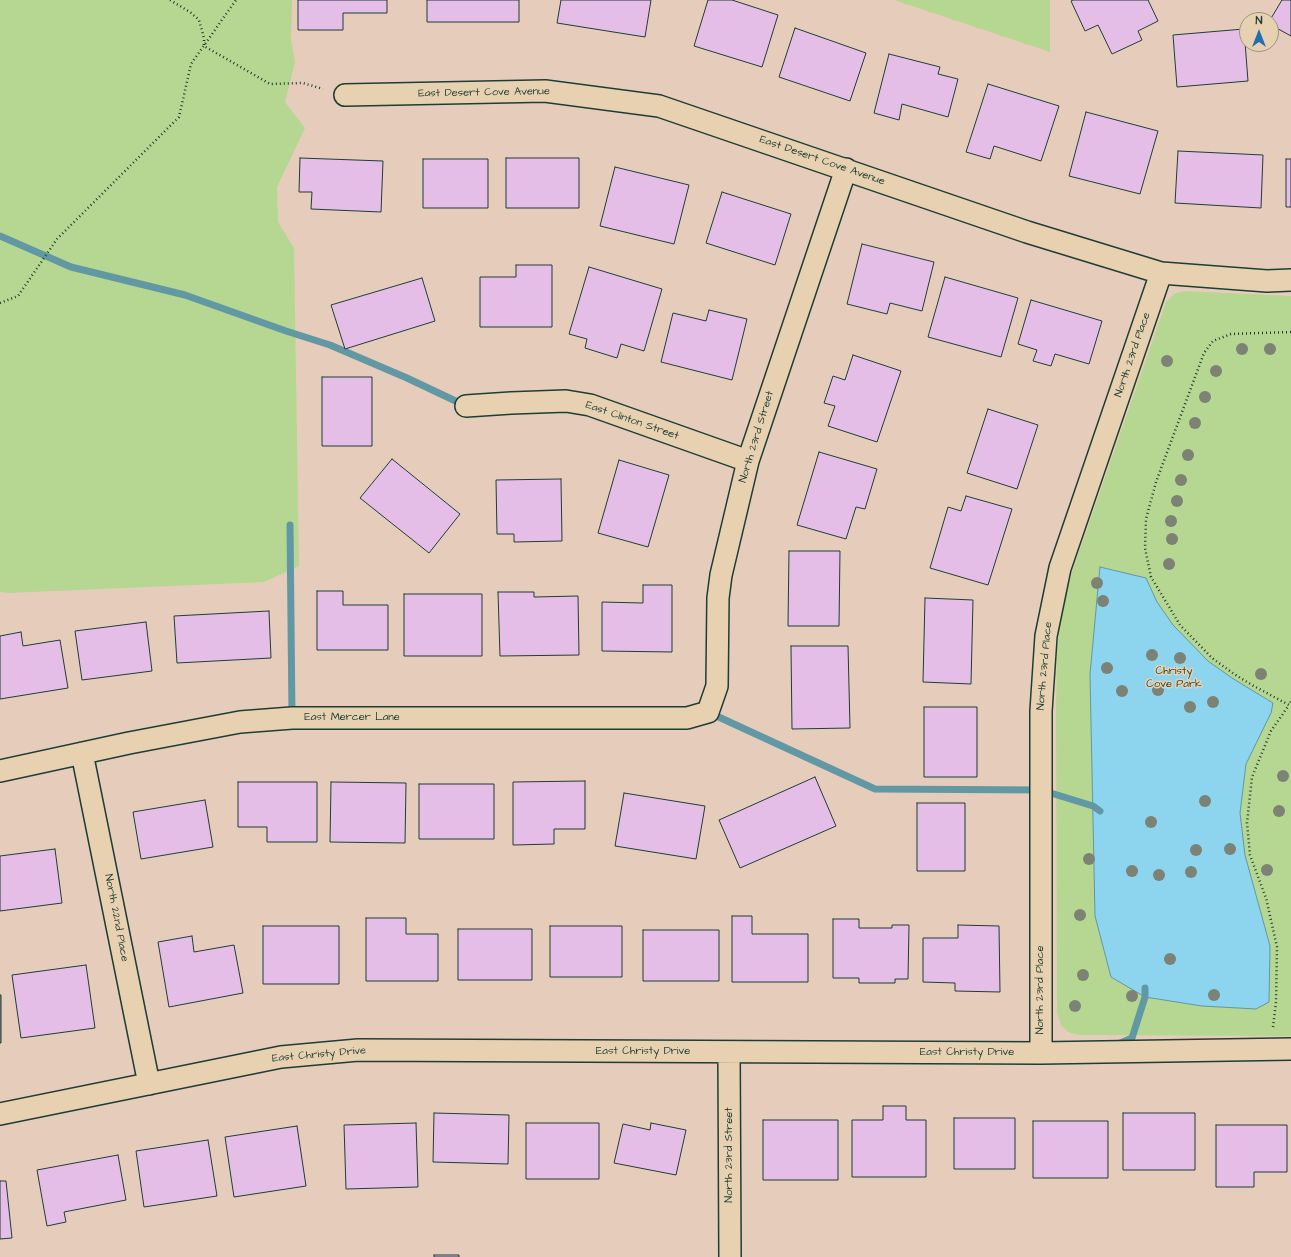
<!DOCTYPE html>
<style>
body{margin:0}
#map{position:relative;width:1291px;height:1257px;overflow:hidden;background:#e6cdbb;font-family:"Architects Daughter",sans-serif}
canvas{display:block}
.north{position:absolute;left:1239px;top:12px;width:40px;height:40px;box-sizing:border-box;background:#e7d1b0;border:1px solid #97967e;border-radius:50%;rotate:0deg;font-size:11px;font-weight:700;line-height:16px;text-align:center;color:#1f3d34}
.north::after{content:'';display:block;margin:auto;width:14px;height:18px;background:#1f6fb2;clip-path:polygon(50% 0,100% 100%,50% 72%,0 100%)}
</style>
<div id="map">
<canvas width="1291" height="1257"></canvas>
<div class="north">N</div>
</div>
<script>
const c = document.querySelector('canvas').getContext('2d');
c.lineJoin = 'round';
function paint(path, color) { c.fillStyle = color; c.fill(path, 'evenodd'); }
const shape = rows => new Path2D(rows.map(r => 'M' + r).join(''));
function strokePath(path, color, width, dash) { c.strokeStyle = color; c.lineWidth = width; c.lineCap = dash ? 'butt' : 'round'; c.setLineDash(dash || []); c.stroke(path); }
function label(font, color, halo, rows, align = 'center') {
  c.font = font + ' "Architects Daughter",sans-serif'; c.lineWidth = 3; c.setLineDash([]); c.textBaseline = 'middle'; c.strokeStyle = halo; c.fillStyle = color; for (const [text, x, y, turn = 0] of rows) {
    c.save(); c.translate(x, y); c.rotate((+turn || 0) * Math.PI / 180); c.textAlign = isNaN(turn) ? turn : align; if (halo) c.strokeText(text, 0, 0); c.fillText(text, 0, 0); c.restore();
  }
}
paint(shape([
 [0,0,292,0,291,40,295,62,285,102,305,128,277,187,278,222,294,248,299,566,264,582,9,593,0,592],
 [894,0,1050,0,1050,52],
 [1184,291,1291,296,1291,1036,1079,1035,1068,1032,1061,1025,1057,1013,1056,709,1057,647,1063,607,1072,572,1166,302,1174,294]
]), '#b5d791');
const water = shape([
 [1100,567,1146,578,1157,602,1173,625,1208,661,1232,678,1273,703,1271,713,1246,764,1240,813,1245,855,1270,946,1269,1002,1256,1009,1202,1006,1145,997,1111,977,1095,916,1090,674,1100,567]
]);
paint(water, '#8dd5ef');
strokePath(water, '#6198a4', 1);
strokePath(shape([
 [0,236,71,267,185,295,286,331,330,345,407,378,464,405],
 [290,525,292,717],
 [710,713,875,789,1041,790,1093,806,1100,811],
 [1116,1045,1132,1038,1145,997,1145,988]
]), '#6198a4', 7);
const building = shape([
 [298,0,387,0,387,13,343,13,343,30,298,30,298,0],
 [427,0,519,0,519,22,427,22,427,0],
 [561,0,651,0,645,37,557,23,561,0],
 [708,0,732,0,778,15,762,67,694,46,708,0],
 [1073,0,1148,0,1158,21,1138,31,1142,40,1112,54,1098,25,1085,31,1071,1,1073,0],
 [1282,0,1291,0,1291,36,1271,25,1270,20,1282,0],
 [795,28,866,53,850,101,779,77,795,28],
 [1244,29,1248,81,1177,87,1173,35,1244,29],
 [889,54,940,67,938,74,958,79,948,117,902,104,899,120,874,113,889,54],
 [988,84,1059,106,1041,161,994,146,990,159,966,152,988,84],
 [1086,112,1158,131,1140,194,1069,176,1086,112],
 [1178,151,1263,155,1261,208,1175,203,1178,151],
 [300,158,383,161,381,212,311,209,312,192,299,192,300,158],
 [506,158,579,158,579,208,506,208,506,158],
 [423,159,488,159,488,208,423,208,423,159],
 [1286,159,1291,159,1291,207,1286,207,1286,159],
 [615,167,689,185,674,244,600,226,615,167],
 [722,192,791,214,775,265,706,243,722,192],
 [862,244,934,262,922,311,890,303,887,314,847,304,862,244],
 [516,265,552,265,552,327,480,327,480,277,516,277,516,265],
 [589,267,662,289,644,351,621,344,617,358,585,348,587,339,569,334,589,267],
 [945,277,1018,298,1001,357,928,337,945,277],
 [422,278,435,321,345,349,331,305,422,278],
 [1031,300,1102,321,1089,364,1055,354,1051,366,1033,361,1037,350,1018,344,1031,300],
 [709,310,747,319,732,380,661,362,673,313,706,321,709,310],
 [853,355,901,371,877,442,828,426,835,406,824,403,833,376,845,380,853,355],
 [322,377,372,377,372,446,322,446,322,377],
 [988,409,1038,425,1017,489,967,473,988,409],
 [819,452,877,469,865,509,856,507,846,539,797,525,819,452],
 [392,459,460,514,429,553,360,498,392,459],
 [619,460,669,475,648,547,598,533,619,460],
 [561,479,562,541,514,542,514,534,497,534,496,480,561,479],
 [966,496,1012,509,988,585,930,568,948,507,961,511,966,496],
 [789,551,840,551,839,626,788,626,789,551],
 [643,585,672,585,672,652,602,651,602,602,643,603,643,585],
 [317,591,343,591,343,605,388,605,388,650,317,650,317,591],
 [498,592,534,592,534,597,578,596,579,655,500,656,498,592],
 [404,594,482,594,482,656,404,656,404,594],
 [925,598,973,600,971,684,923,682,925,598],
 [269,611,271,658,177,663,174,616,269,611],
 [146,622,152,671,82,680,75,631,146,622],
 [21,632,23,646,60,640,68,688,0,699,0,636,21,632],
 [791,646,848,646,850,728,792,729,791,646],
 [924,707,977,707,977,777,924,777,924,707],
 [815,777,836,826,740,868,719,820,815,777],
 [585,781,585,829,554,829,554,844,513,845,513,782,585,781],
 [238,782,317,782,317,842,267,842,267,827,238,827,238,782],
 [331,782,406,783,405,843,330,842,331,782],
 [419,784,494,784,494,839,419,839,419,784],
 [624,793,705,806,696,859,615,846,624,793],
 [205,800,213,847,141,859,133,812,205,800],
 [917,803,965,803,965,871,917,871,917,803],
 [55,849,62,903,0,911,0,856,55,849],
 [732,916,752,916,752,934,808,934,808,982,732,982,732,916],
 [366,918,406,918,406,934,438,934,438,981,366,981,366,918],
 [833,919,859,919,859,928,892,928,892,925,909,925,908,979,895,979,895,983,859,983,859,978,833,978,833,919],
 [958,925,999,926,1000,992,955,991,955,983,923,982,923,938,958,938,958,925],
 [263,926,339,926,339,984,263,984,263,926],
 [550,926,622,926,622,977,550,977,550,926],
 [458,929,532,929,532,980,458,980,458,929],
 [643,930,719,930,719,981,643,981,643,930],
 [192,936,194,952,234,945,243,993,169,1007,158,942,192,936],
 [86,965,95,1028,21,1038,12,975,86,965],
 [0,995,1,995,1,1043,0,1043,0,995],
 [883,1106,906,1106,906,1120,926,1120,926,1177,852,1177,852,1120,883,1120,883,1106],
 [434,1113,509,1115,508,1164,433,1162,434,1113],
 [1123,1113,1195,1113,1195,1170,1123,1170,1123,1113],
 [954,1118,1015,1118,1015,1169,954,1169,954,1118],
 [763,1120,838,1120,838,1180,763,1180,763,1120],
 [1033,1121,1108,1121,1108,1178,1033,1178,1033,1121],
 [416,1123,418,1187,346,1189,344,1125,416,1123],
 [526,1123,599,1123,599,1179,526,1179,526,1123],
 [651,1123,686,1130,676,1175,614,1163,623,1124,650,1130,651,1123],
 [1216,1125,1287,1125,1287,1172,1254,1172,1254,1187,1216,1187,1216,1125],
 [297,1126,306,1186,234,1197,225,1137,297,1126],
 [208,1140,217,1196,144,1207,136,1151,208,1140],
 [118,1155,126,1200,64,1212,66,1222,47,1226,37,1170,118,1155],
 [0,1181,6,1181,12,1238,0,1239,0,1181],
 [434,1255,459,1255,459,1257,434,1257,434,1255]
]);
paint(building, '#e4bee7');
strokePath(building, '#1f3d34', 1);
const minor = shape([
 [345,95,545,91,659,106,1027,232,1161,273,1267,281,1291,280],
 [466,406,511,403,566,401,590,405,748,461],
 [82,753,149,1084],
 [0,771,129,743,240,722,292,718,687,718,708,712,717,686,718,598,721,575,748,461,846,169],
 [729,1052,730,1257],
 [1041,1053,1041,711,1046,636,1060,568,1161,273],
 [0,1114,281,1057,358,1050,1041,1053,1291,1049]
]);
strokePath(minor, '#1f3d34', 24);
strokePath(shape([
 [170,0,190,12,199,20,204,38,204,46,270,84,303,83,323,89],
 [0,303,18,296,57,239,179,117,191,64,236,0],
 [1291,332,1231,334,1213,341,1204,353,1156,482,1146,519,1145,548,1151,577,1180,625,1212,658,1234,674,1252,685,1289,705,1291,701],
 [1273,1027,1276,1002,1277,947,1266,898,1250,855,1247,823,1252,777,1271,731,1289,705]
]), '#1f3d34', 2.5, [1, 3]);
strokePath(minor, '#e7d1b0', 21);
c.fillStyle = '#7c8274';
for (const [x, y] of [
 [1242,349],
 [1270,349],
 [1167,361],
 [1216,371],
 [1205,397],
 [1195,423],
 [1188,455],
 [1181,480],
 [1177,501],
 [1171,521],
 [1172,539],
 [1169,564],
 [1097,583],
 [1103,601],
 [1152,655],
 [1180,658],
 [1107,668],
 [1261,674],
 [1158,690],
 [1122,691],
 [1213,702],
 [1190,707],
 [1283,776],
 [1205,801],
 [1279,811],
 [1151,822],
 [1230,849],
 [1196,850],
 [1089,859],
 [1267,870],
 [1132,871],
 [1191,872],
 [1159,875],
 [1080,915],
 [1170,959],
 [1083,975],
 [1214,995],
 [1132,996],
 [1075,1006]
]) { c.beginPath(); c.arc(x, y, 6, 0, 2 * Math.PI); c.fill(); }
label('11px', '#1f3d34', '#e7d1b0', [
 ["East Desert Cove Avenue",484,93,-1],
 ["East Desert Cove Avenue",822,161,19],
 ["North 23rd Place",1133,355,-71],
 ["East Clinton Street",632,421,19],
 ["North 23rd Street",757,437,-73],
 ["North 23rd Place",1045,666,-85],
 ["East Mercer Lane",352,718],
 ["North 22nd Place",116,918,79],
 ["North 23rd Place",1041,990,-90],
 ["East Christy Drive",643,1052],
 ["East Christy Drive",967,1053],
 ["East Christy Drive",319,1055,-5],
 ["North 23rd Street",730,1155,-90]
]);
label('11px', '#264539', '#e7d1b0', [
 ["Christy",1174,672],
 ["Cove Park",1174,685]
]);
</script>
